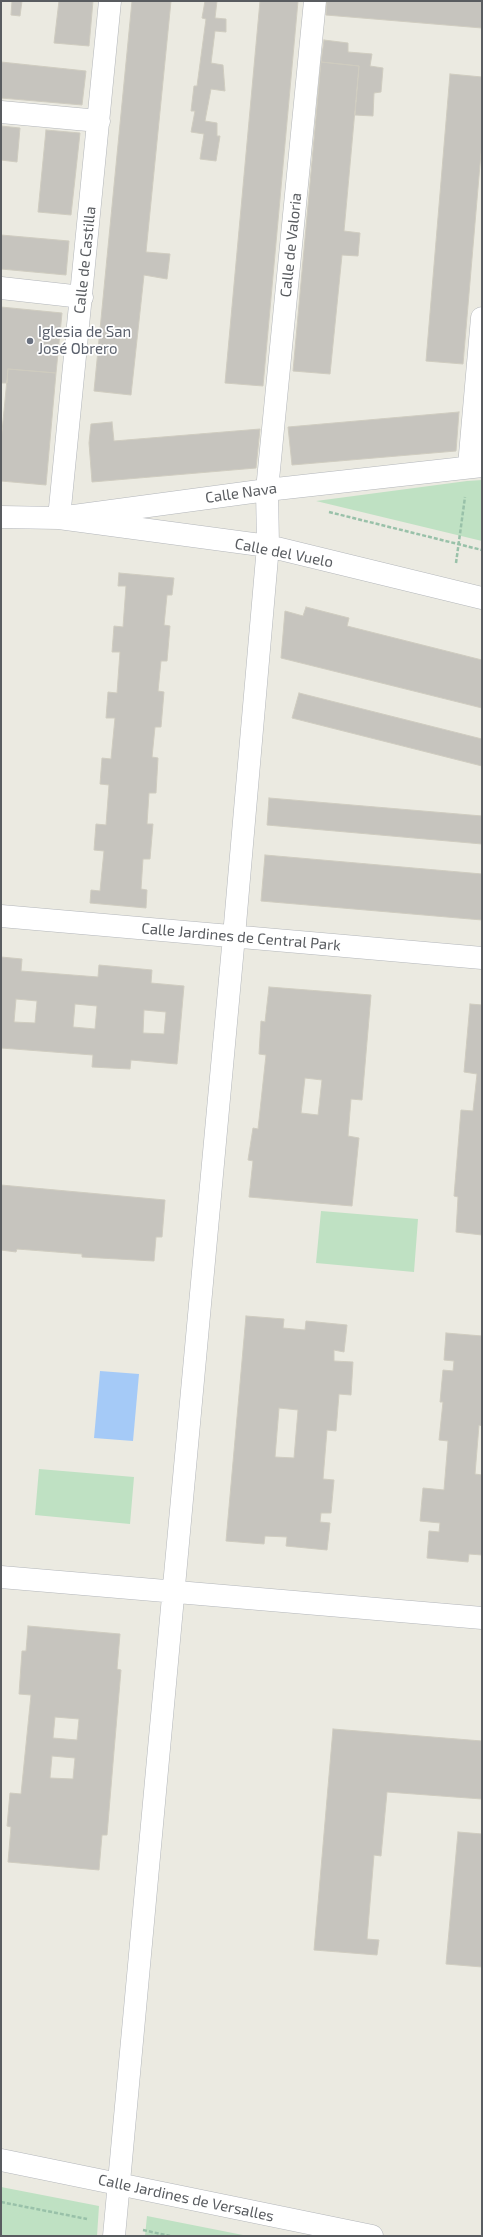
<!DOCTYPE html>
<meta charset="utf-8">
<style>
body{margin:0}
#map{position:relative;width:483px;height:2237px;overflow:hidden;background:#ebeae1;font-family:"Exo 2",sans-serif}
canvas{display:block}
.frame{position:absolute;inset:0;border:2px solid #595c60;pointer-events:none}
</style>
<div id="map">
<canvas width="483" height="2237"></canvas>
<div class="frame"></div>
</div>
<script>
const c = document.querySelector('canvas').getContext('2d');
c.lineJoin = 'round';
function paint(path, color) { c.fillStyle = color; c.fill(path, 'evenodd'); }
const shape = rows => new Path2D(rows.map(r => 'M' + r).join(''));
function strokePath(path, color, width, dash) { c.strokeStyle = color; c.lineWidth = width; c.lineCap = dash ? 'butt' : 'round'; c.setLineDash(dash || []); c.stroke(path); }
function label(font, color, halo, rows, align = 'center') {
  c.font = font + ' "Exo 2",sans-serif'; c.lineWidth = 3.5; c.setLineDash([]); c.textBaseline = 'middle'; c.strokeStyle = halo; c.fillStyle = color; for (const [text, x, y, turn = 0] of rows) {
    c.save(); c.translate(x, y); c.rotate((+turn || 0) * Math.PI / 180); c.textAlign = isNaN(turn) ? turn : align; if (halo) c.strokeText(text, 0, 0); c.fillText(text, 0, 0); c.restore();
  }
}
paint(shape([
 [482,480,482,541,316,501,467,481],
 [321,1211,418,1219,414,1272,316,1263],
 [39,1469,134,1477,130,1524,35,1515],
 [1,2187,99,2206,97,2236,1,2236],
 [147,2216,248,2236,145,2236]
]), '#bfe1c3');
paint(shape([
 [100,1371,139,1374,133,1441,94,1438]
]), '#a5caf7');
const building = shape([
 [12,1,22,1,20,16,11,15,12,1],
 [59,1,93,1,89,46,54,43,59,1],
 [132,1,171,1,146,252,170,254,167,279,144,275,131,395,94,391,132,1],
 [205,1,217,1,215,18,226,19,226,32,215,31,211,63,223,65,225,91,211,89,205,121,217,123,217,136,220,136,216,161,200,159,204,134,191,132,195,111,191,111,194,86,197,86,206,19,202,18,205,1],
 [260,1,298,1,263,386,225,383,260,1],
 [327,1,482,1,482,28,326,15,327,1],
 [324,40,348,43,348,52,372,54,370,66,383,68,381,92,374,93,373,116,355,115,359,66,321,62,324,40],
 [1,62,86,71,82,105,1,98,1,62],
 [321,62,359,66,344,231,360,233,358,256,342,255,330,374,293,371,321,62],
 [450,74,482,77,482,141,463,364,426,361,450,74],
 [1,126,20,128,17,162,1,160,1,126],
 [46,130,80,133,71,215,38,212,46,130],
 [1,235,69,241,66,275,1,269,1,235],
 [1,307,62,313,56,373,8,369,7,383,1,383,1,307],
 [8,369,56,373,46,485,1,481,1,442,8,369],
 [459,412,456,451,292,465,288,427,459,412],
 [112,422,114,441,260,429,256,468,92,482,89,443,91,424,112,422],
 [119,573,174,578,172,595,167,595,164,625,170,626,167,661,161,661,158,691,164,692,161,727,155,727,152,757,158,758,156,793,149,793,147,824,153,824,150,859,143,859,141,889,147,890,146,908,90,903,91,890,100,891,104,851,94,850,96,824,106,825,109,785,100,784,102,758,111,759,115,718,106,718,108,692,117,693,120,652,112,652,114,626,123,627,126,586,118,586,119,573],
 [306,607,349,618,347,626,482,660,482,708,281,658,285,611,303,616,306,607],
 [299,693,482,739,482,766,292,718,299,693],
 [269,798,482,816,482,844,267,825,269,798],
 [265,855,482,874,482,920,261,901,265,855],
 [1,957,22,959,21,971,98,977,99,965,152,970,151,983,184,986,177,1064,131,1060,130,1069,92,1067,93,1055,1,1048,1,957],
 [16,999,37,1001,35,1023,14,1022,16,999],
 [75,1004,97,1006,95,1029,73,1027,75,1004],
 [144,1010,166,1012,164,1034,143,1033,144,1010],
 [269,987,371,995,362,1100,351,1099,348,1136,359,1138,352,1206,249,1197,253,1161,248,1160,253,1128,258,1129,266,1055,259,1054,261,1021,265,1022,269,987],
 [305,1078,322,1080,318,1115,301,1113,305,1078],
 [470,1004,482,1005,482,1235,456,1232,458,1197,454,1196,461,1110,473,1111,477,1074,464,1072,470,1004],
 [1,1185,165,1200,162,1237,156,1237,154,1261,82,1257,82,1254,17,1249,16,1252,1,1250,1,1185],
 [246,1316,284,1319,283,1328,305,1330,306,1321,347,1325,344,1352,334,1350,334,1361,353,1362,351,1395,339,1394,336,1431,327,1430,323,1479,334,1480,331,1513,321,1513,320,1522,330,1523,327,1550,286,1546,287,1537,265,1536,264,1544,226,1541,246,1316],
 [279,1408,298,1410,294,1458,275,1457,279,1408],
 [446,1333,482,1336,482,1426,479,1425,475,1474,482,1475,482,1555,469,1554,468,1562,427,1558,429,1531,439,1532,440,1523,420,1521,423,1488,444,1490,448,1441,439,1440,443,1402,440,1402,443,1370,453,1371,454,1361,444,1360,446,1333],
 [28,1626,120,1634,117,1669,121,1670,114,1751,107,1835,102,1835,99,1870,8,1862,11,1827,7,1826,10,1793,21,1794,31,1695,19,1694,22,1651,26,1651,28,1626],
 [55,1717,79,1719,77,1740,53,1738,55,1717],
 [52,1756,75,1758,73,1779,50,1778,52,1756],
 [333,1729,482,1741,482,1799,387,1792,381,1856,374,1855,367,1939,379,1940,377,1955,314,1950,333,1729],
 [458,1832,482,1834,482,1967,446,1964,458,1832]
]);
paint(building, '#c6c4be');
strokePath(building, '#cfccc0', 1);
const street = shape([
 [110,1,59,518,268,546,482,598],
 [1,112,99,121],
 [1,288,82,297],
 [469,466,482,318],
 [1,517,59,518,267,490,482,466],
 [1,916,482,958],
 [1,1577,482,1618],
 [1,2160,372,2236],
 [114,2236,234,936,268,546,267,490,315,1]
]);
strokePath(street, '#b3b6ba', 23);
strokePath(shape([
 [329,512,482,550],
 [456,563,465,497],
 [1,2202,87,2219],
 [143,2230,170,2236]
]), '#99c1a9', 2.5, [4, 2]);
strokePath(street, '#fff', 22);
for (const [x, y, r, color] of [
 [30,341,4,"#6b7280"]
]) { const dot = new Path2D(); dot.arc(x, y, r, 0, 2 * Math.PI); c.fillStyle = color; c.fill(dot); strokePath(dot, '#fff', 1.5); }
label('15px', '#595c60', '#fff', [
 ["Calle de Valoria",291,245,-84],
 ["Calle de Castilla",85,260,-84],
 ["Calle Nava",241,493,-8],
 ["Calle del Vuelo",284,553,11],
 ["Calle Jardines de Central Park",241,937,5],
 ["Calle Jardines de Versalles",186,2198,12]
]);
label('15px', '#5b616d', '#fff', [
 ["Iglesia de San",38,332],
 ["José Obrero",38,349]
], 'left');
</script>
